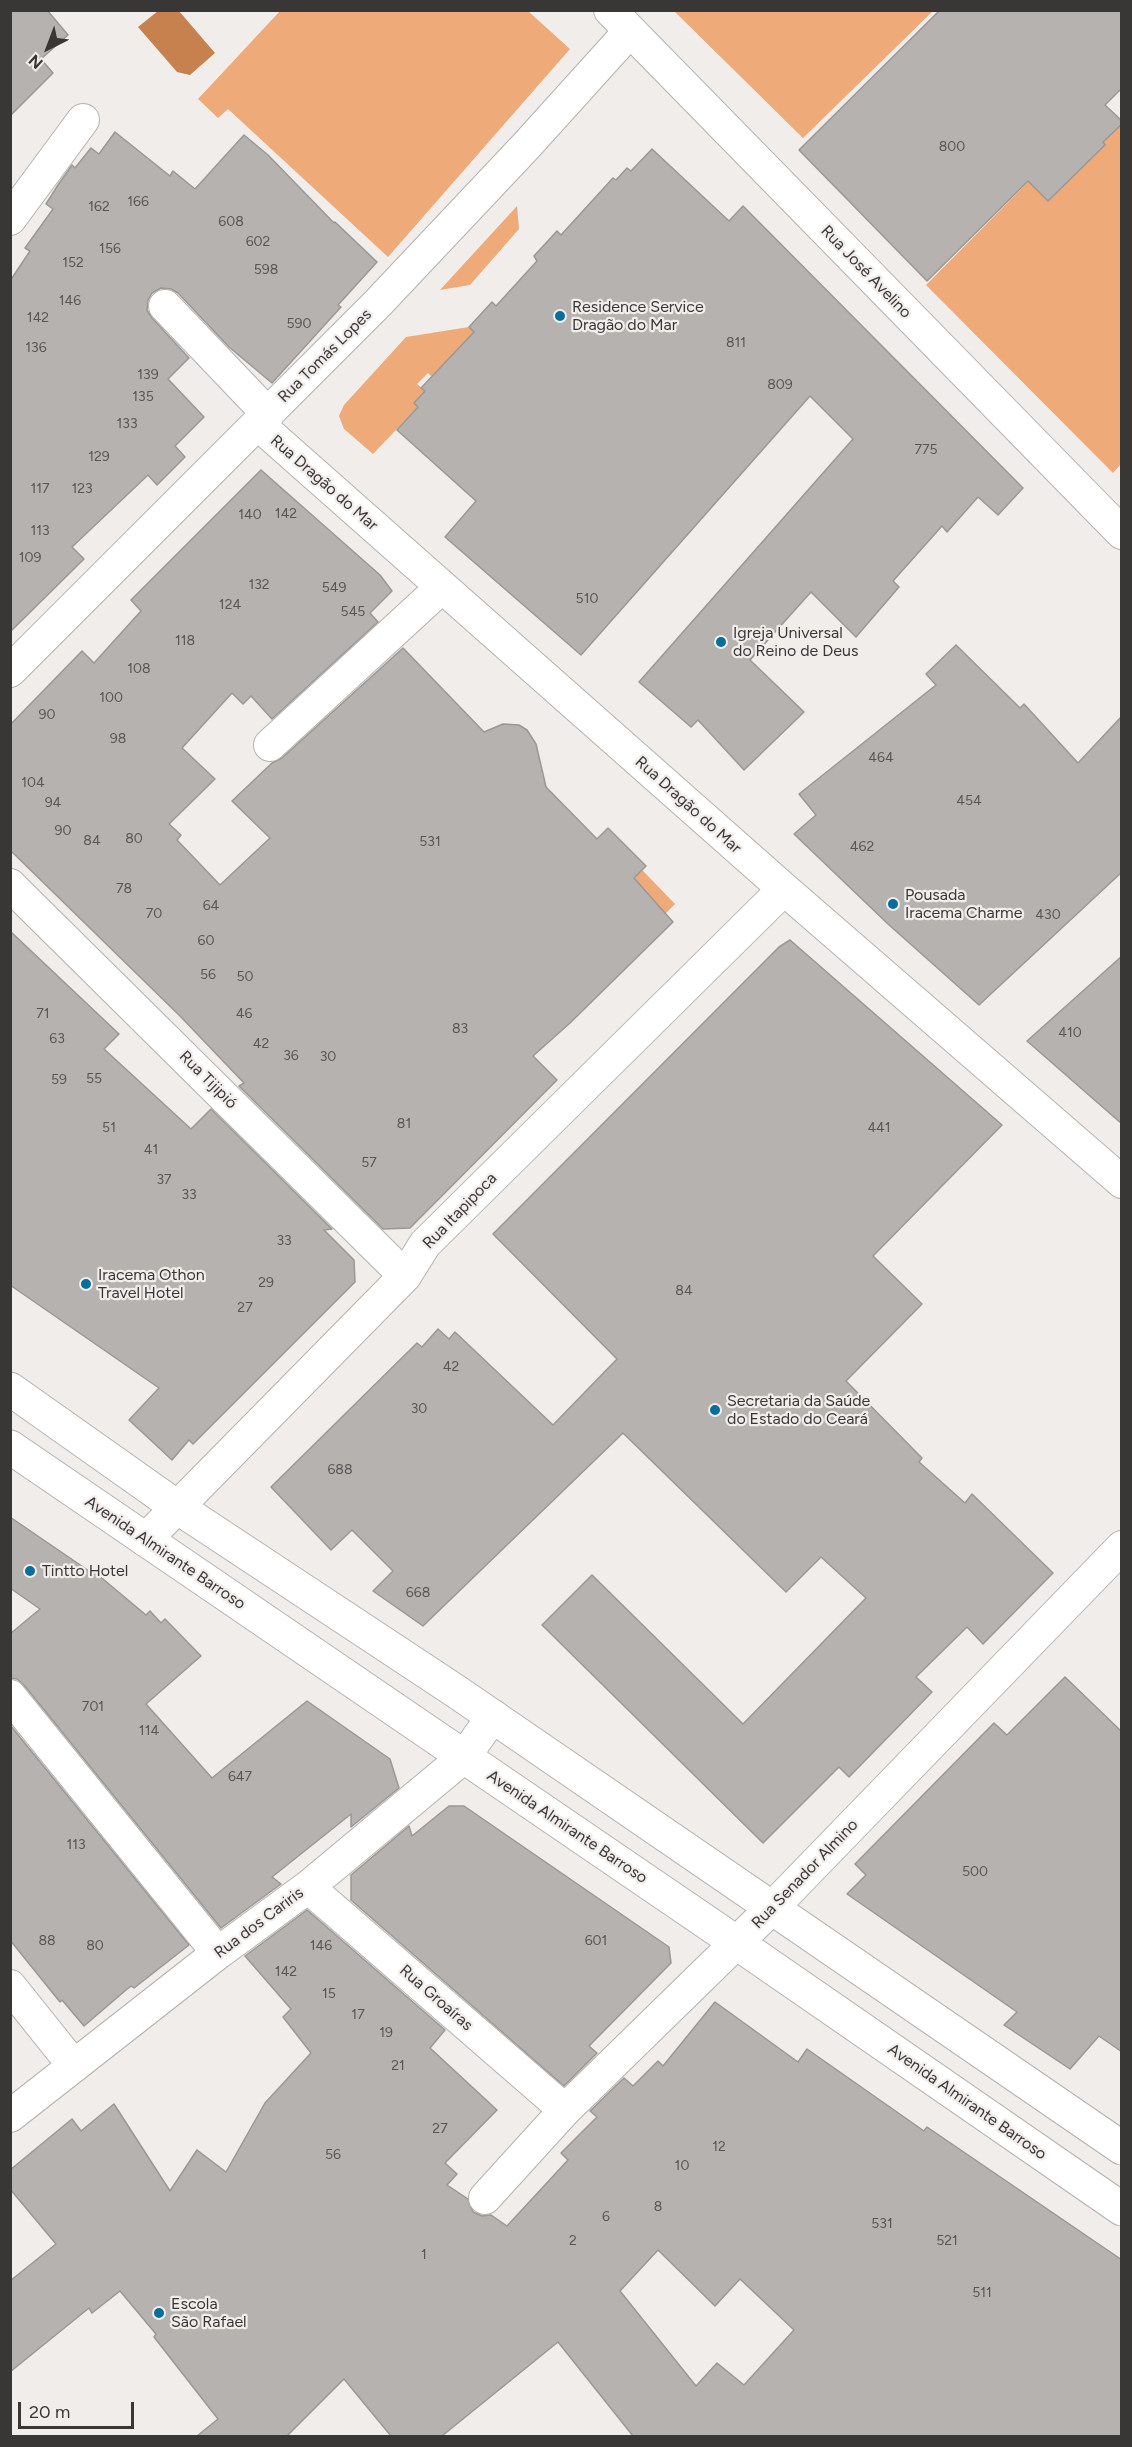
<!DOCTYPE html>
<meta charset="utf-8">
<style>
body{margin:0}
#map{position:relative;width:1132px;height:2447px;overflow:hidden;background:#f1edeb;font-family:Figtree,sans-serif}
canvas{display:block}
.frame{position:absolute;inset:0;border:12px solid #393736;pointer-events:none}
.north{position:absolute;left:18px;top:18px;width:60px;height:60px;-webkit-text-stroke:4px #f1edeb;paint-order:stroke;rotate:222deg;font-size:16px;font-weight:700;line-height:24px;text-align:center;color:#393736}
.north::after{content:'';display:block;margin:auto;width:21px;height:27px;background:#393736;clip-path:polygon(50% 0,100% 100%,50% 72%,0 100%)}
.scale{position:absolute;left:18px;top:2402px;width:116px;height:27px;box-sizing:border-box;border:3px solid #393736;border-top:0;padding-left:8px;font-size:18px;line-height:21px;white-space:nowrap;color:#393736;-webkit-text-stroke:4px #f1edeb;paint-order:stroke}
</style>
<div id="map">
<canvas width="1132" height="2447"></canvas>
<div class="frame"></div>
<div class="north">N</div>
<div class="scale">20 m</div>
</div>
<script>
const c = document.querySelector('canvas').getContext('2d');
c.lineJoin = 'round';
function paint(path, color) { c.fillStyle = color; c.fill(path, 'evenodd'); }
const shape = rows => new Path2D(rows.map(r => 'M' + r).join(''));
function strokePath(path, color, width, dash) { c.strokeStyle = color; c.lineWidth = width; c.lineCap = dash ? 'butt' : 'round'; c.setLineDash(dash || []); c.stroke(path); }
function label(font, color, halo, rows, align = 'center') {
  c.font = font + ' Figtree,sans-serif'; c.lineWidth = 4.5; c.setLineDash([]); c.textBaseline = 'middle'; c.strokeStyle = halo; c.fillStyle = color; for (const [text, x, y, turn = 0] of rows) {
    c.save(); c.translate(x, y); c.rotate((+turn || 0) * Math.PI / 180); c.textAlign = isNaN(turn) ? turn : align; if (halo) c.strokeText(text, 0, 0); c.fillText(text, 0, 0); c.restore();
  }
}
paint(shape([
 [280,11,528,11,570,49,388,257,228,109,218,118,198,99],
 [674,11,933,11,803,138],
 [1121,119,1121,464,1113,473,926,285,1029,181,1044,197],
 [517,206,519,229,470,285,440,290],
 [469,327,474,332,432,377,428,373,417,384,425,391,414,403,418,407,373,454,344,429,339,416,344,405,406,337],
 [616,843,675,904,649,930]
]), '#efaa79');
paint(shape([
 [158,11,179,11,215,53,190,75,177,72,138,27]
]), '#c6814f');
const building = shape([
 [10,10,47,10,68,35,41,59,53,73,10,116,10,10],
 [940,10,1122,10,1122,88,1105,105,1122,121,1122,124,1103,142,1105,145,1048,201,1028,181,927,281,799,150,940,10],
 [115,132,170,176,173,171,195,189,244,135,268,155,334,223,335,222,377,262,338,305,341,307,272,383,229,347,178,293,171,289,161,288,152,293,148,300,147,310,152,318,189,358,168,379,204,417,175,446,185,457,157,485,148,475,72,547,84,559,10,632,10,281,30,251,25,248,53,209,46,204,58,185,72,165,75,168,91,148,99,154,115,132],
 [652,149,729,221,743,206,1023,488,998,515,978,497,947,532,942,526,893,581,899,587,856,637,811,592,750,660,804,712,744,770,698,720,691,727,639,682,853,439,810,396,581,655,445,537,476,501,397,430,418,407,414,403,425,391,421,388,474,332,469,327,492,302,496,306,537,261,534,256,557,231,561,235,613,178,616,180,627,168,631,171,652,149],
 [261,470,380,575,392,591,370,613,378,622,272,719,251,696,243,704,232,693,182,748,215,779,169,824,181,835,177,840,220,885,270,838,232,801,272,763,282,758,403,648,484,732,503,724,519,725,527,730,536,744,546,787,597,839,608,828,646,866,634,878,673,922,570,1023,533,1056,557,1080,410,1228,383,1229,239,1086,244,1083,180,1016,10,850,10,725,82,651,94,663,141,611,131,600,261,470],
 [956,645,1020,708,1024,704,1078,763,1122,716,1122,872,979,1005,888,924,794,834,816,815,799,794,936,685,926,674,956,645],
 [10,931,119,1034,104,1049,191,1129,211,1109,332,1229,324,1230,354,1260,355,1282,193,1444,189,1440,172,1460,129,1420,159,1388,10,1285,10,931],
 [790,940,1002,1125,873,1256,922,1304,846,1381,922,1458,919,1462,965,1503,972,1494,1053,1573,983,1644,967,1627,916,1677,932,1692,849,1777,839,1767,763,1843,542,1625,592,1575,743,1724,866,1598,821,1557,786,1592,623,1433,423,1626,373,1591,393,1571,352,1530,331,1550,271,1487,417,1343,422,1347,438,1329,449,1339,455,1332,553,1425,617,1359,493,1234,779,947,790,940],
 [1122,956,1122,1124,1027,1041,1122,956],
 [10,1517,89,1571,91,1569,146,1615,150,1611,161,1623,165,1619,201,1656,146,1704,212,1778,307,1701,390,1759,399,1788,351,1827,351,1814,272,1877,281,1884,221,1928,24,1685,17,1679,10,1678,10,1634,40,1609,10,1588,10,1517],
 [1065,1677,1122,1732,1122,2052,1099,2036,1070,2069,1004,2025,1017,2012,847,1894,866,1875,855,1864,994,1723,1007,1735,1065,1677],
 [10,1725,189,1945,134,1988,131,1986,126,1990,84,2026,62,2000,60,2002,10,1940,10,1725],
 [449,1806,464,1806,669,1947,671,1963,589,2046,597,2053,564,2086,351,1900,351,1875,409,1826,412,1836,449,1806],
 [307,1910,445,2030,430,2048,497,2110,445,2163,457,2174,447,2185,468,2199,473,2212,482,2216,491,2215,507,2226,568,2160,561,2153,597,2117,590,2111,624,2078,633,2086,658,2061,663,2066,715,2002,798,2062,807,2049,924,2131,927,2127,1122,2260,1122,2436,633,2436,558,2342,442,2436,391,2436,344,2379,287,2436,197,2436,218,2419,154,2337,156,2334,120,2291,92,2313,89,2308,10,2372,10,2281,56,2244,10,2189,10,2170,72,2119,81,2131,114,2104,170,2191,197,2150,226,2172,265,2103,311,2053,283,2017,291,2009,245,1956,307,1910],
 [658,2250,715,2306,740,2279,794,2330,744,2385,717,2363,696,2386,620,2291,658,2250]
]);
paint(building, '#b6b2b0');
strokePath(building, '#9a9795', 1.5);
const minor = shape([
 [610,10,1122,533],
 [10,219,83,120],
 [165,306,268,414],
 [258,424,784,889,1122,1182],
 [10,671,378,303,527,145,630,31],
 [270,745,442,587],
 [10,885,405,1276],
 [145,1540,405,1276,425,1244,784,889],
 [10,1696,218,1953],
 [308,1887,565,2110],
 [10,1986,74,2066],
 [10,2116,218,1953,308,1887,464,1757,493,1716],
 [485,2198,565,2110,772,1908,1122,1547]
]);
const primary = shape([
 [10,1389,177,1507,457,1692,1122,2148],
 [10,1447,737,1943,1122,2209]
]);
strokePath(minor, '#b4b1af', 34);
strokePath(primary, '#b4b1af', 35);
strokePath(minor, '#fff', 32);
strokePath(primary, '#fff', 33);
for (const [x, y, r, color] of [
 [560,316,6,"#066e9b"],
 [721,642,6,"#066e9b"],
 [893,904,6,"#066e9b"],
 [86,1284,6,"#066e9b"],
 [715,1410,6,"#066e9b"],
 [30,1571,6,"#066e9b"],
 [159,2313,6,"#066e9b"]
]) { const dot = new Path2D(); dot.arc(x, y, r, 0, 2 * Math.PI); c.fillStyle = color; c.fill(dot); strokePath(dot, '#f1edeb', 2); }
label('14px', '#585654', null, [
 ["800",952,147],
 ["166",138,202],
 ["162",99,207],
 ["608",231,222],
 ["602",258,242],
 ["156",110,249],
 ["152",73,263],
 ["598",266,270],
 ["146",70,301],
 ["142",38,318],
 ["590",299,324],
 ["811",736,343],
 ["136",36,348],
 ["139",148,375],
 ["809",780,385],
 ["135",143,397],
 ["133",127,424],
 ["775",926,450],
 ["129",99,457],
 ["117",40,489],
 ["123",82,489],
 ["142",286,514],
 ["140",250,515],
 ["113",40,531],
 ["109",30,558],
 ["132",259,585],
 ["549",334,588],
 ["510",587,599],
 ["124",230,605],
 ["545",353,612],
 ["118",185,641],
 ["108",139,669],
 ["100",111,698],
 ["90",47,715],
 ["98",118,739],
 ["464",881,758],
 ["104",33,783],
 ["454",969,801],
 ["94",53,803],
 ["90",63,831],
 ["80",134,839],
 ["84",92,841],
 ["531",430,842],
 ["462",862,847],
 ["78",124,889],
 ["64",211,906],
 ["70",154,914],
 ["430",1048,915],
 ["60",206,941],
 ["56",208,975],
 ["50",245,977],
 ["71",43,1014],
 ["46",244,1014],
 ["83",460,1029],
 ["410",1070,1033],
 ["63",57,1039],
 ["42",261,1044],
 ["36",291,1056],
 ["30",328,1057],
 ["55",94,1079],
 ["59",59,1080],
 ["81",404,1124],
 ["51",109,1128],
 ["441",879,1128],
 ["41",151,1150],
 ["57",369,1163],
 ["37",164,1180],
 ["33",189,1195],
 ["33",284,1241],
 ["29",266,1283],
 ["84",684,1291],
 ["27",245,1308],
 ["42",451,1367],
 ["30",419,1409],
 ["688",340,1470],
 ["668",418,1593],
 ["701",93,1707],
 ["114",149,1731],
 ["647",240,1777],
 ["113",76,1845],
 ["500",975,1872],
 ["88",47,1941],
 ["601",596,1941],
 ["80",95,1946],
 ["146",321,1946],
 ["142",286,1972],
 ["15",329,1994],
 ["17",358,2015],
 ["19",386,2033],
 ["21",398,2066],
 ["27",440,2129],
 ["12",719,2147],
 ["56",333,2155],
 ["10",682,2166],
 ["8",658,2207],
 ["6",606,2217],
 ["531",882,2224],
 ["2",573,2241],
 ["521",947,2241],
 ["1",424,2255],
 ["511",982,2293]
]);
label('16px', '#393736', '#f1edeb', [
 ["Rua José Avelino",866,272,46],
 ["Rua Tomás Lopes",325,356,-45],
 ["Rua Dragão do Mar",324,483,41],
 ["Rua Dragão do Mar",688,805,42],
 ["Rua Tijipió",208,1080,45],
 ["Rua Itapipoca",460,1211,-46],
 ["Avenida Almirante Barroso",165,1553,34],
 ["Avenida Almirante Barroso",567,1827,34],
 ["Rua Senador Almino",805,1874,-46],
 ["Rua dos Cariris",259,1923,-37],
 ["Rua Groaíras",436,1998,41],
 ["Avenida Almirante Barroso",967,2102,35]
]);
label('16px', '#393736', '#f1edeb', [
 ["Residence Service",572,307],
 ["Dragão do Mar",572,325],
 ["Igreja Universal",733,633],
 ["do Reino de Deus",733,651],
 ["Pousada",905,895],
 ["Iracema Charme",905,913],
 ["Iracema Othon",98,1275],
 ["Travel Hotel",98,1293],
 ["Secretaria da Saúde",727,1401],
 ["do Estado do Ceará",727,1419],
 ["Tintto Hotel",42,1571],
 ["Escola",171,2304],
 ["São Rafael",171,2322]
], 'left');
</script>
